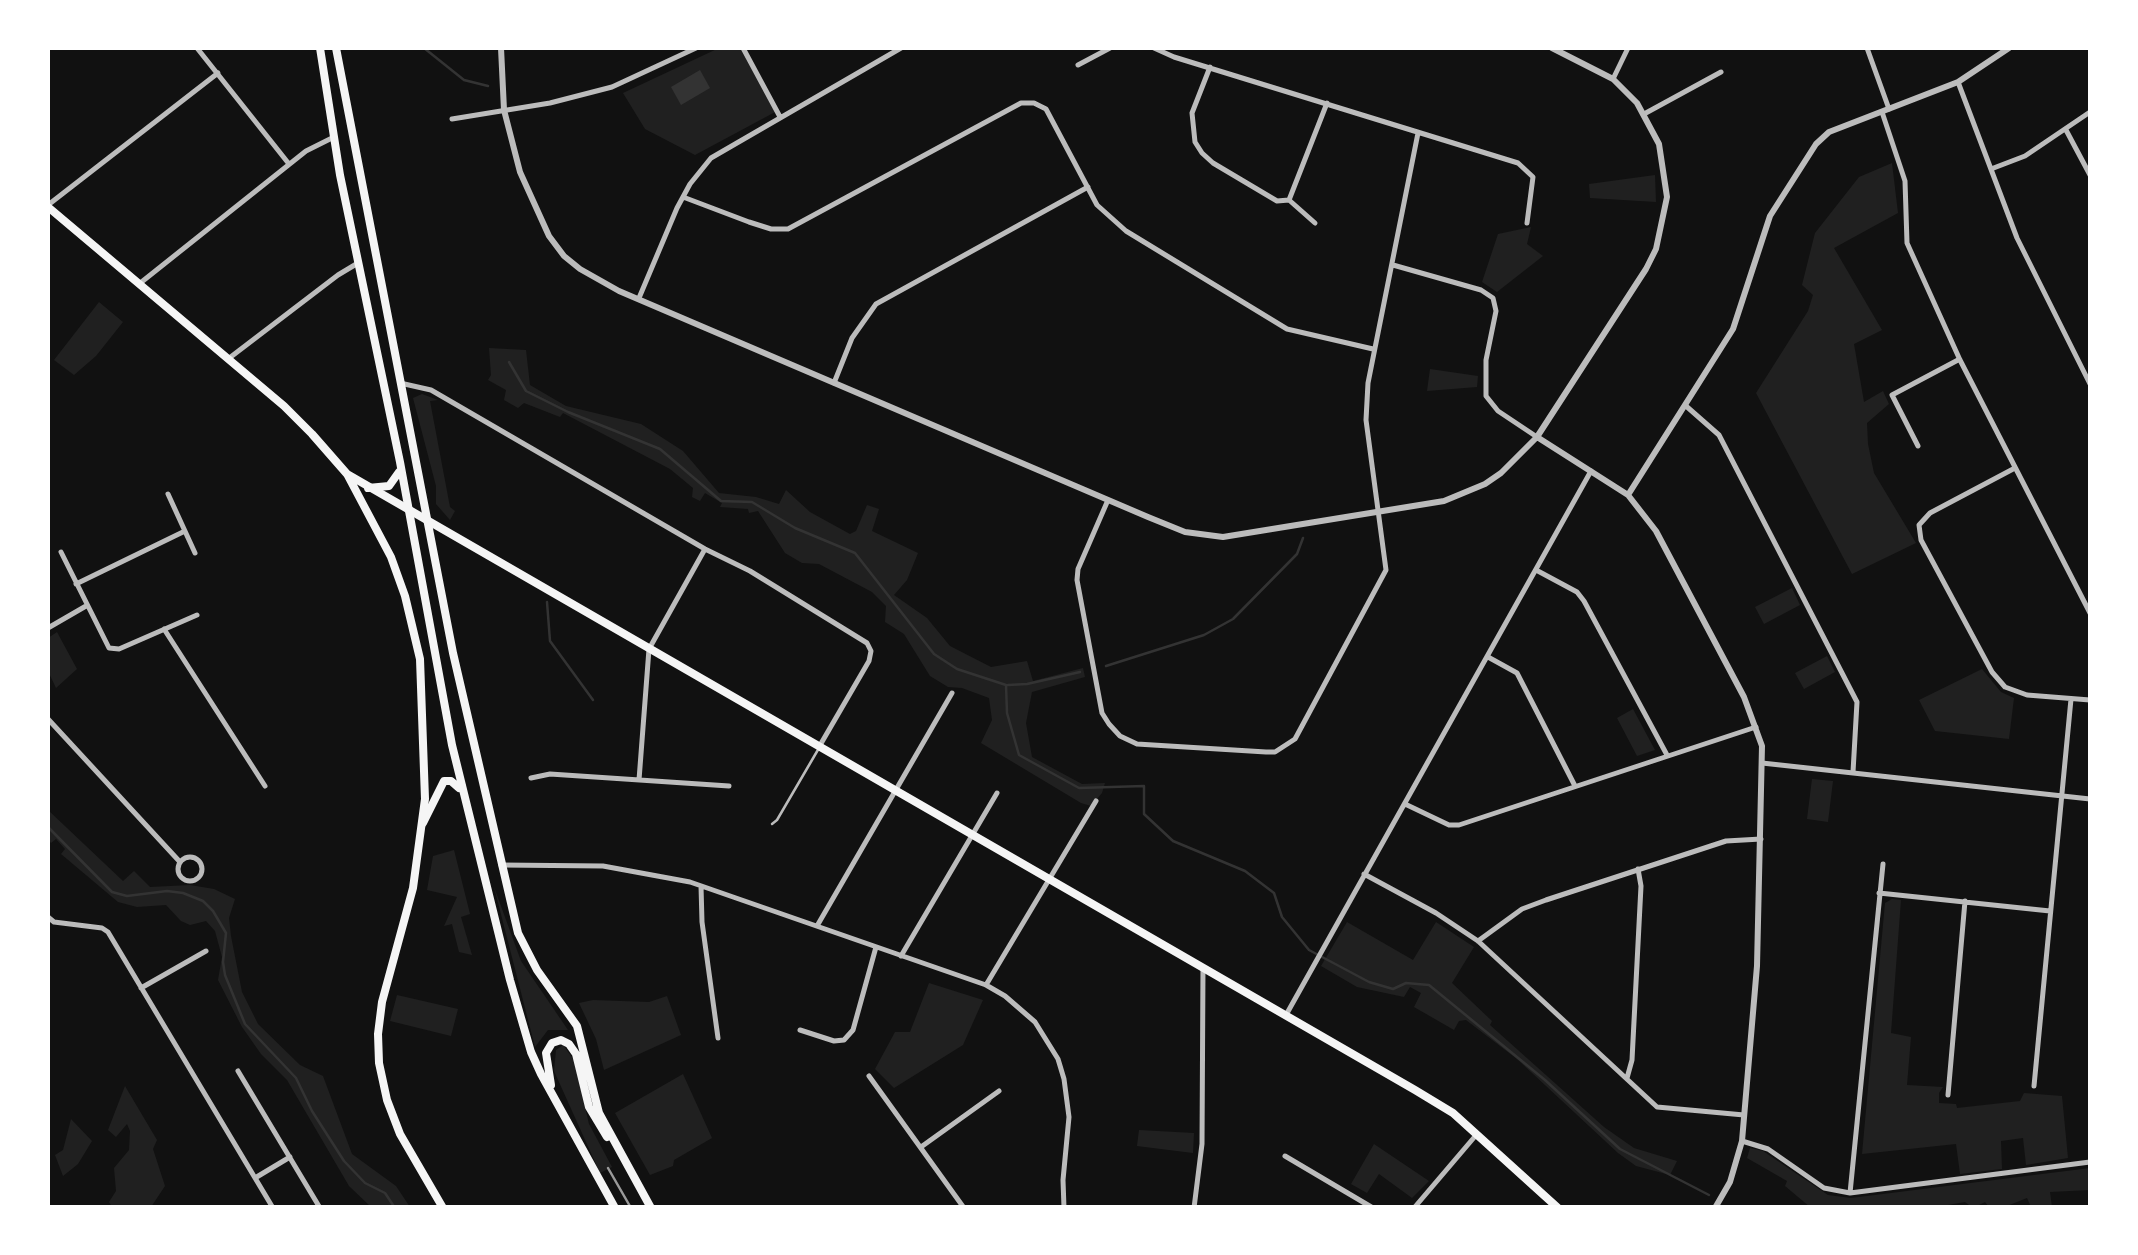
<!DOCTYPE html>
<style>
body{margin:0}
#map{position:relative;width:2138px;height:1255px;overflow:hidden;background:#111;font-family:"Nunito Sans",sans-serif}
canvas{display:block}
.frame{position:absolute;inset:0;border:50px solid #fff;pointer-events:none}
</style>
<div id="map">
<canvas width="2138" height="1255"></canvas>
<div class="frame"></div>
</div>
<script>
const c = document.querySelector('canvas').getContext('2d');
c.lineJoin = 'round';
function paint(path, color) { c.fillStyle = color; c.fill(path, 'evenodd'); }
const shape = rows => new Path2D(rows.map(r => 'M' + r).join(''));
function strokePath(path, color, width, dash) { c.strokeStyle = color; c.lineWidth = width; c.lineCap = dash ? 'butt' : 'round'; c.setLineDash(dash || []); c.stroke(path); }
paint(shape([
 [719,48,743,48,777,111,695,155,645,129,623,93],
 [1892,163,1898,213,1834,248,1882,330,1854,344,1864,402,1883,391,1889,404,1867,423,1868,444,1874,473,1916,543,1852,574,1756,393,1808,311,1813,295,1802,285,1815,233,1859,177],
 [1655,175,1656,202,1590,198,1589,184],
 [1531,227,1527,244,1543,256,1497,292,1482,282,1498,234],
 [99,302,123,322,96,356,74,375,54,360],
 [489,348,526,350,530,385,566,406,641,424,683,451,719,493,756,497,779,504,786,490,810,512,850,534,856,531,867,505,879,509,872,531,918,553,907,580,894,595,927,618,950,646,991,667,1027,661,1033,681,1083,668,1085,677,1032,692,1026,723,1032,757,1082,784,1105,783,1102,793,1091,806,1081,803,981,743,992,720,989,698,962,688,948,687,930,676,904,634,885,622,886,606,872,592,819,564,802,563,785,553,758,511,749,513,748,509,720,507,722,503,705,493,700,501,692,497,693,488,670,469,563,413,560,417,524,403,518,408,504,400,506,390,488,380,491,375],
 [1430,369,1478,376,1477,387,1427,391],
 [422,394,438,400,430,401,450,507,455,511,450,520,436,504,436,486,413,398],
 [1792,588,1800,605,1764,624,1755,607],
 [57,632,77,669,56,688,48,671,48,638],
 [1827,656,1835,672,1804,689,1795,673],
 [1982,669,2001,692,2014,698,2009,739,1935,731,1919,700],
 [1633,709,1655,750,1637,756,1617,718],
 [1812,779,1833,781,1828,822,1807,819],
 [48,810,123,881,134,871,150,887,190,885,214,889,235,899,229,918,231,936,242,992,258,1024,300,1065,323,1076,352,1154,396,1186,410,1207,371,1207,349,1186,287,1080,261,1054,242,1027,218,980,222,957,215,931,206,921,190,925,181,921,166,905,137,907,118,902,61,854,65,849,56,839,51,843,48,839],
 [454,850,470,914,461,917,472,955,459,952,452,924,444,926,457,897,427,890,433,856],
 [494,887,521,961,568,1030,548,1030,535,1047],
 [1892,899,1901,900,1891,1033,1911,1037,1907,1085,1943,1087,1939,1093,1939,1103,1956,1104,1957,1108,2020,1101,2024,1093,2062,1096,2068,1158,2026,1165,2023,1138,2001,1141,2002,1169,1960,1174,1956,1144,1862,1154,1885,903],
 [1347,922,1413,960,1436,922,1474,947,1452,983,1492,1021,1490,1025,1604,1127,1634,1148,1677,1161,1670,1175,1636,1166,1618,1153,1517,1059,1466,1020,1459,1021,1454,1030,1414,1007,1421,993,1410,987,1404,997,1357,987,1321,966],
 [929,983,983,1000,963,1045,894,1088,875,1069,895,1032,910,1032],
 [397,995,458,1009,451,1036,390,1021],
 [667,996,681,1035,604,1070,596,1039,579,1003,593,1000,649,1002],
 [563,1045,574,1060,589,1124,612,1167,600,1173,554,1071,556,1050],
 [683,1074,712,1138,674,1160,673,1166,650,1175,615,1113],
 [125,1086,157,1140,153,1149,165,1186,151,1207,112,1207,109,1202,116,1191,114,1168,129,1150,130,1131,127,1124,116,1137,108,1130],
 [71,1119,92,1141,78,1164,63,1176,55,1155,63,1150],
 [1139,1130,1194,1133,1193,1153,1137,1146],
 [1374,1144,1429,1181,1412,1198,1379,1174,1367,1193,1351,1184],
 [1750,1148,1763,1151,1828,1195,1851,1198,2090,1168,2090,1190,2050,1192,2052,1207,2031,1207,2027,1198,2002,1208,1989,1207,1985,1202,1973,1208,1965,1202,1931,1208,1810,1207,1785,1186,1787,1181,1747,1158]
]), '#202020');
paint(shape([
 [700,70,710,88,681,105,671,87]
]), '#333');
strokePath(shape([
 [424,48,464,80,488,86],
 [509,362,526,391,568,412,660,449,721,501,752,502,795,528,855,553,934,654,957,669,1006,685,1007,713,1019,755,1079,788,1144,786,1144,814,1173,841,1245,871,1274,893,1282,917,1309,950,1369,982,1393,989,1406,983,1429,985,1545,1080,1620,1149,1709,1195],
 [547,602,550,641,593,700],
 [1106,666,1204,635,1233,619,1297,554,1303,538],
 [1008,685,1027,684,1080,672],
 [48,827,112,892,127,896,167,891,183,893,203,901,213,911,226,933,223,962,225,975,245,1024,296,1078,312,1111,344,1161,365,1183,385,1193,395,1208]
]), '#333', 2.5);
strokePath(shape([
 [772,824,777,820,819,748]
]), '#bcbcbc', 2.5);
strokePath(shape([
 [197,48,289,164],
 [743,48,779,115],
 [1154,48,1174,57,1518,163,1533,177,1527,223],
 [1867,48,1889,109],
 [1078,65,1110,48],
 [1210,67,1192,113,1195,142,1202,153,1213,163,1277,201,1289,200,1315,223],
 [1613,79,1628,48],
 [1958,82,2017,238,2090,384],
 [1882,112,1905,181,1907,243,1960,360,2090,613],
 [1644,114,1721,72],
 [452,119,550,103,612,87,696,48],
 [2066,130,2090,175],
 [1991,169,2025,156,2090,112],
 [683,197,749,222,771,229,788,229,1021,103,1034,103,1046,109,1097,205,1126,231,1287,329,1373,349],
 [1289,200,1327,103],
 [48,205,218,73],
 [1393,265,1481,290,1493,298,1496,311,1486,360,1486,396,1498,411,1537,437],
 [139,284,306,151,334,137],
 [639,298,677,208,690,184,711,158,901,48],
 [228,359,338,275,358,263],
 [400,383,431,390,705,549,750,571,867,643,871,651,869,661,819,747],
 [834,383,852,338,876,304,1088,187],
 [1686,406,1719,435,1857,702,1853,772],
 [1918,446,1892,395,1958,360],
 [2015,468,1930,513,1919,525,1921,540,1992,672,2005,687,2027,695,2090,700],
 [168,494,195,553],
 [1108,500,1078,569,1077,580,1102,713,1109,724,1120,736,1137,744,1266,752,1275,752,1295,739,1386,570,1366,420,1368,383,1418,133],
 [61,552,109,648,119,649,197,615],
 [1536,570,1577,592,1584,601,1667,755],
 [76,584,185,531],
 [48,628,86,606],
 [164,629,265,786],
 [1488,657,1517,673,1575,786],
 [48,719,180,862],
 [1762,763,2090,799],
 [531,778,550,774,729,786],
 [639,780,649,649,705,549],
 [1405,804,1449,825,1459,825,1756,727],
 '178 869a12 12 0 1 1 24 0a12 12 0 1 1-24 0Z',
 [501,865,603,866,690,882,986,985,1005,996,1035,1022,1058,1059,1064,1079,1069,1117,1063,1180,1064,1208],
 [1364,874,1436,913,1478,941,1657,1107,1744,1115],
 [701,886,702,922,718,1038],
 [1879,893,2050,911],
 [48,917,54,922,102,928,108,932,273,1208],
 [817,926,952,693],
 [1478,941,1522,909,1546,900,1726,841,1761,839],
 [901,956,997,793],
 [986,985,1096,801],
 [141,988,206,951],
 [1286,1015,1591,471],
 [800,1030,834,1041,844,1040,853,1030,876,947],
 [238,1071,320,1208],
 [869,1076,964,1208],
 [1627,1078,1632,1060,1641,886,1638,869],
 [2034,1086,2071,699],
 [1948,1095,1965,901],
 [1742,1141,1768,1149,1824,1188,1850,1193,2090,1162],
 [921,1147,999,1091],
 [1285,1156,1373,1208],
 [255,1178,290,1157],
 [1850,1193,1883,864],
 [1194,1208,1202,1144,1203,967],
 [1414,1208,1477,1134]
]), '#bcbcbc', 5);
strokePath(shape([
 [501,48,504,110,520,172,549,236,564,256,580,269,619,291,1148,517,1185,532,1223,537,1444,501,1485,484,1501,473,1537,437,1646,269,1656,249,1667,197,1659,144,1637,103,1613,79,1552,48],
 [1537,437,1628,495,1656,531,1744,697,1762,746,1757,966,1742,1141,1730,1182,1715,1208],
 [1628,495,1733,329,1770,216,1816,144,1829,132,1958,82,2009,48]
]), '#bcbcbc', 6);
strokePath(shape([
 [48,207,284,406,312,434,347,474,391,557,405,596,420,659,425,799,413,888,382,1002,378,1034,379,1063,387,1100,400,1134,443,1208],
 [347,474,1415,1090,1453,1113,1558,1208]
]), '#f5f5f5', 8);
strokePath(shape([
 [320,48,340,175,400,462,452,745,510,980,531,1052,541,1074,615,1208],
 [336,48,453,653,518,933,537,970,577,1026,599,1113,651,1208],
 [368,488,389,486,399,472],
 [423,823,444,781,451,781,459,788],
 [551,1085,546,1053,552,1043,561,1040,569,1044,576,1054,589,1107,607,1137]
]), '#f5f5f5', 8);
strokePath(shape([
 [608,1168,631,1208]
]), '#9a9a9a', 2.5);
</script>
